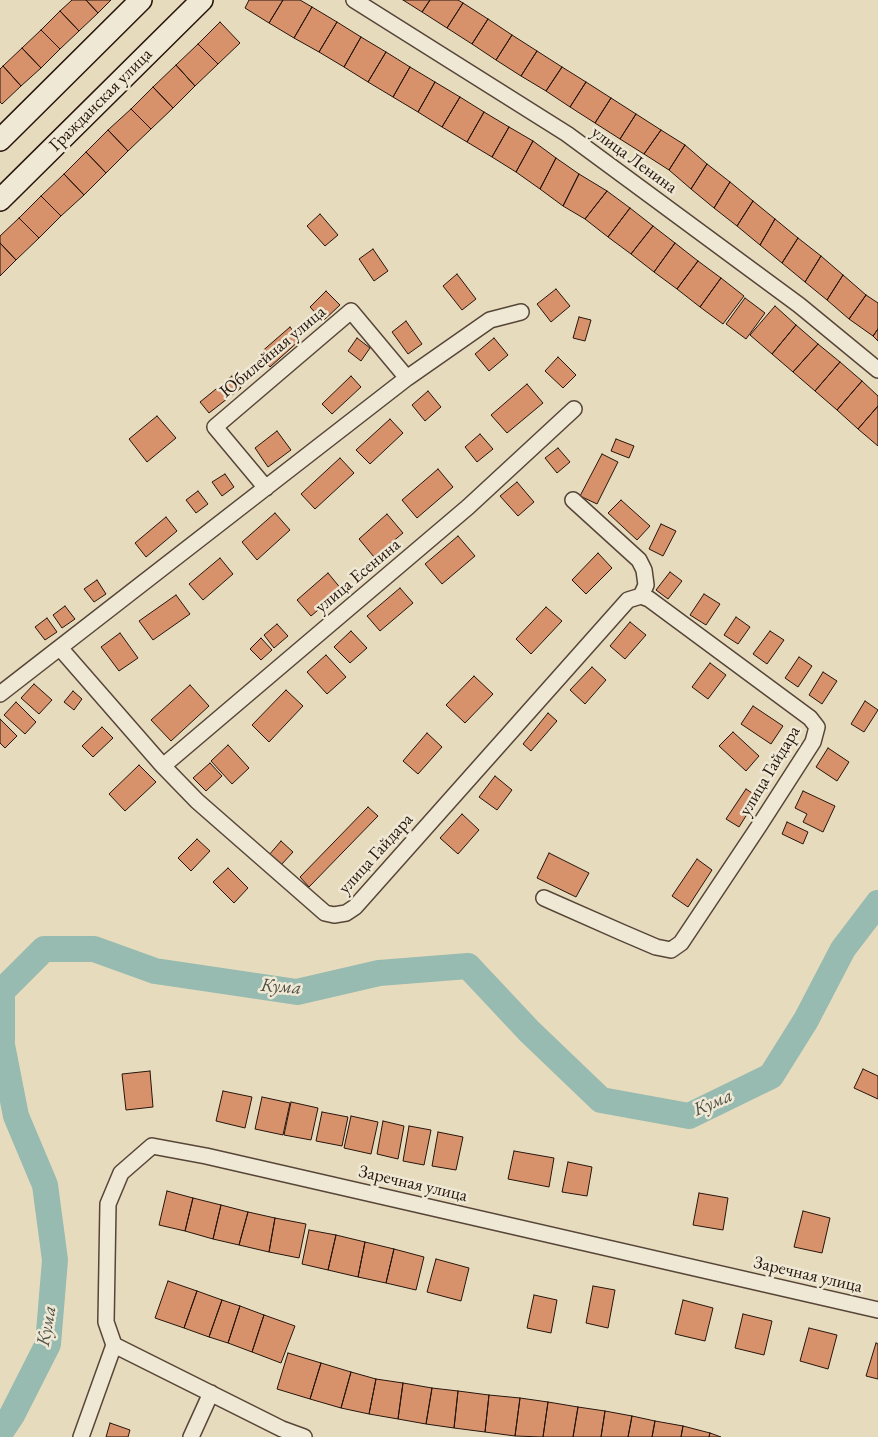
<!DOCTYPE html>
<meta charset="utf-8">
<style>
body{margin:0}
canvas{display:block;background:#e7dbbe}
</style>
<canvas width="878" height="1437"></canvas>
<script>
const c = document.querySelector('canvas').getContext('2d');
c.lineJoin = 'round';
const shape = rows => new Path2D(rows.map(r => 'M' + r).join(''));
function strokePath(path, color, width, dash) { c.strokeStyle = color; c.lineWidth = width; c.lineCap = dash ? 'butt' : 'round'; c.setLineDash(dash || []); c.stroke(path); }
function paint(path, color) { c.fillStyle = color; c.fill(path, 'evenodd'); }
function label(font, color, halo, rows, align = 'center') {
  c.font = font + ' "EB Garamond",serif'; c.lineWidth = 5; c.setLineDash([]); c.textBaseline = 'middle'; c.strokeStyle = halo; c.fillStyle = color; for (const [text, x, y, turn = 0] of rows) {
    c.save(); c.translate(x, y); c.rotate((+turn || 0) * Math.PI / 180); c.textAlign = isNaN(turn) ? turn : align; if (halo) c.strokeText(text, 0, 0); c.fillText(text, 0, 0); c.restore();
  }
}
strokePath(shape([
 [0,1433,12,1415,48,1344,55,1260,45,1185,16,1116,2,1045,2,991,44,949,94,949,155,971,297,992,379,973,468,966,529,1031,601,1100,689,1116,771,1076,806,1020,843,949,878,903]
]), '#97bbb0', 26);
const building = shape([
 [72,0,86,0,98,13,79,31,60,11,72,0],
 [86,0,111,0,98,13,86,0],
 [249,0,283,0,269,23,245,8,249,0],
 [283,0,300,0,312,7,294,38,269,23,283,0],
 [403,0,430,0,422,12,403,0],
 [430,0,458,0,463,3,447,28,422,12,430,0],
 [463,3,488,19,472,44,447,28,463,3],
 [312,7,337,22,319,52,294,38,312,7],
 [60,11,79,31,60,49,41,30,60,11],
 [488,19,512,35,496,60,472,44,488,19],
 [220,22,240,43,218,64,198,44,220,22],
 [337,22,361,37,344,67,319,52,337,22],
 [41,30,60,49,41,68,22,48,41,30],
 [512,35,537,51,521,76,496,60,512,35],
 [361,37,386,52,368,82,344,67,361,37],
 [198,44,218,64,195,86,176,65,198,44],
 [22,48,41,68,21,86,3,66,22,48],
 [537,51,562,67,546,91,521,76,537,51],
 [386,52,410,67,393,97,368,82,386,52],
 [176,65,195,86,173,108,153,87,176,65],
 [3,66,21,86,2,104,0,102,0,69,3,66],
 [410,67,435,82,418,112,393,97,410,67],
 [562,67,586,82,570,107,546,91,562,67],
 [435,82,460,97,442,127,418,112,435,82],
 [586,82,611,98,595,123,570,107,586,82],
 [153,87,173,108,151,129,131,109,153,87],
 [460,97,484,112,467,142,442,127,460,97],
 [611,98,636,114,620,139,595,123,611,98],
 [131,109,151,129,128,151,108,130,131,109],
 [484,112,509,127,492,157,467,142,484,112],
 [636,114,661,130,644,154,620,139,636,114],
 [509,127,533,141,516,172,492,157,509,127],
 [108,130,128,151,106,173,86,152,108,130],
 [661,130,685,145,669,170,644,154,661,130],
 [533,141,556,158,540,189,516,172,533,141],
 [685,145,707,164,691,189,669,170,685,145],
 [86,152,106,173,84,195,64,174,86,152],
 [556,158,579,174,563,206,540,189,556,158],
 [707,164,730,182,714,208,691,189,707,164],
 [64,174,84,195,61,216,41,196,64,174],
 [579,174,607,191,585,219,563,206,579,174],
 [730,182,753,201,737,226,714,208,730,182],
 [607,191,630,208,608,237,585,219,607,191],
 [41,196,61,216,39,238,19,218,41,196],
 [753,201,775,219,760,245,737,226,753,201],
 [630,208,653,226,631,254,608,237,630,208],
 [320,214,338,235,325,246,307,226,320,214],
 [19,218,39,238,16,260,0,243,0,236,19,218],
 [775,219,798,238,782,263,760,245,775,219],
 [653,226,675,243,654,272,631,254,653,226],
 [798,238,821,256,805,282,782,263,798,238],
 [0,243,16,260,0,276,0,243],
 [675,243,698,261,677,289,654,272,675,243],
 [373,249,388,271,374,281,359,259,373,249],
 [821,256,843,275,827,300,805,282,821,256],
 [698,261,721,278,700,307,677,289,698,261],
 [457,274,476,299,462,310,443,286,457,274],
 [843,275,866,295,849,319,827,300,843,275],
 [721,278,744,296,723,324,700,307,721,278],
 [556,289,570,306,551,322,537,304,556,289],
 [326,291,340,305,323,321,310,307,326,291],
 [866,295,878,303,878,329,873,336,849,319,866,295],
 [745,298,765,313,746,339,726,324,745,298],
 [775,306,796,325,772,354,750,335,775,306],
 [579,317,591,320,585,341,573,338,579,317],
 [406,321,422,344,408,354,392,332,406,321],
 [796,325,818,344,793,372,772,354,796,325],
 [290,327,300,340,270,367,259,354,290,327],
 [878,329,878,341,873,336,878,329],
 [357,338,370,348,361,361,348,351,357,338],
 [494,338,508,355,489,371,475,354,494,338],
 [818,344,840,362,815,391,793,372,818,344],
 [558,357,576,375,563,388,545,371,558,357],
 [840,362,862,381,837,410,815,391,840,362],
 [232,376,241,388,209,413,200,402,232,376],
 [351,376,361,387,332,414,322,404,351,376],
 [862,381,878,396,878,406,858,429,837,410,862,381],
 [527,384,543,403,507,433,491,415,527,384],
 [428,391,441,407,425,421,412,405,428,391],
 [878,406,878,446,858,429,878,406],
 [157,416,176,438,147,462,129,439,157,416],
 [390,419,403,433,370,464,356,450,390,419],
 [277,431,291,450,268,467,255,448,277,431],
 [480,434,493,449,477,462,465,447,480,434],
 [616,439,634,446,629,458,611,451,616,439],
 [558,448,570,462,557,473,545,458,558,448],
 [602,454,618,462,597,504,580,496,602,454],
 [340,458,354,473,315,509,301,494,340,458],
 [438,469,453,487,417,518,402,500,438,469],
 [225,474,234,487,222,496,212,482,225,474],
 [517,482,534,502,518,516,500,496,517,482],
 [198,491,208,504,196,513,186,500,198,491],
 [621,500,650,526,637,540,608,513,621,500],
 [275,513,290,530,257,560,242,542,275,513],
 [387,514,403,533,374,557,359,539,387,514],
 [166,517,177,531,146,557,135,543,166,517],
 [661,524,676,531,663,556,649,549,661,524],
 [458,536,475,556,442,584,425,564,458,536],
 [598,553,612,568,586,594,572,580,598,553],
 [220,558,233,574,203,600,189,584,220,558],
 [670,572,682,581,668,599,656,590,670,572],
 [328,573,342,590,311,616,297,600,328,573],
 [97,580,106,594,94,602,84,589,97,580],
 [400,588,413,603,380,631,367,616,400,588],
 [704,594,720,604,706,625,690,615,704,594],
 [176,595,190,614,153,640,139,621,176,595],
 [65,606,75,619,62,628,53,615,65,606],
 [546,607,562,621,531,654,516,639,546,607],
 [736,617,750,627,738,644,724,635,736,617],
 [47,618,57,632,45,640,35,627,47,618],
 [630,622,646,635,625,659,610,646,630,622],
 [277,624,288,636,274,648,264,635,277,624],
 [351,631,367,648,350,663,334,647,351,631],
 [770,631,784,640,767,664,753,654,770,631],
 [120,633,138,658,119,671,101,647,120,633],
 [261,638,272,650,261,660,250,649,261,638],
 [326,655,346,677,327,694,307,672,326,655],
 [799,657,812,666,798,687,785,678,799,657],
 [710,663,726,675,708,699,692,687,710,663],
 [592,667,606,680,585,704,570,690,592,667],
 [823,672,837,681,822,704,809,695,823,672],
 [474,676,493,694,465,723,446,705,474,676],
 [34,684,52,700,39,714,21,698,34,684],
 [190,685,209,706,171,741,151,720,190,685],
 [286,690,303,706,269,742,252,725,286,690],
 [73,691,82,699,74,710,64,702,73,691],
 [865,701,878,710,864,732,851,724,865,701],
 [16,702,36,722,25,734,4,715,16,702],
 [753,706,783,726,771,744,741,724,753,706],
 [548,713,557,721,531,751,523,744,548,713],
 [0,719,17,736,5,748,0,743,0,719],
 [102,727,113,738,93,757,82,746,102,727],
 [733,732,759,756,746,771,719,746,733,732],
 [427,733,442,747,418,774,403,761,427,733],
 [228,745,249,768,232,784,211,761,228,745],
 [828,748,849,762,837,781,816,767,828,748],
 [210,763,222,776,206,791,193,778,210,763],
 [139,765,156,782,125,811,109,794,139,765],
 [495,776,512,790,497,810,479,797,495,776],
 [746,789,758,797,739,827,726,819,746,789],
 [803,791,835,806,823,832,803,822,807,814,795,808,803,791],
 [368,807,378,816,309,887,300,877,368,807],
 [462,814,479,830,458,854,440,838,462,814],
 [787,822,808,832,803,844,782,834,787,822],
 [197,839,210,851,191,871,178,858,197,839],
 [281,841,293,852,281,865,269,855,281,841],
 [549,853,589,873,576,897,537,878,549,853],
 [697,859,712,870,688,907,672,896,697,859],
 [228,868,248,888,234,903,213,882,228,868],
 [863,1069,878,1076,878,1099,854,1088,863,1069],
 [150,1071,153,1107,126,1110,122,1074,150,1071],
 [223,1091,252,1097,245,1128,216,1121,223,1091],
 [262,1097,290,1103,283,1135,255,1129,262,1097],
 [291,1102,318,1108,311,1140,284,1135,291,1102],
 [322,1112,348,1117,342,1146,316,1141,322,1112],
 [351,1116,378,1122,371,1154,344,1148,351,1116],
 [383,1121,404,1126,398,1159,377,1154,383,1121],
 [409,1126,431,1130,424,1165,403,1161,409,1126],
 [438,1132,463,1137,456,1170,432,1166,438,1132],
 [514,1151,554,1158,549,1187,508,1179,514,1151],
 [568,1162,592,1167,587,1196,562,1192,568,1162],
 [167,1191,193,1198,185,1231,159,1225,167,1191],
 [699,1193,728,1198,723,1230,693,1225,699,1193],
 [193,1198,221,1205,213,1239,185,1231,193,1198],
 [221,1205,248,1212,239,1245,213,1239,221,1205],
 [803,1211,830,1218,822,1253,794,1247,803,1211],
 [248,1212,275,1218,269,1252,239,1245,248,1212],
 [275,1218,306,1224,299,1258,269,1252,275,1218],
 [309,1230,336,1235,328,1270,302,1264,309,1230],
 [336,1235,365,1242,358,1277,328,1270,336,1235],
 [365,1242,394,1249,386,1283,358,1277,365,1242],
 [394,1249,424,1257,416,1290,386,1283,394,1249],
 [436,1259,469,1268,461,1301,427,1292,436,1259],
 [168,1281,197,1291,184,1328,155,1318,168,1281],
 [593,1286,615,1290,608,1328,586,1323,593,1286],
 [197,1291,222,1300,209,1337,184,1328,197,1291],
 [534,1295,557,1300,551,1333,527,1328,534,1295],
 [222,1300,240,1306,228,1343,209,1337,222,1300],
 [683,1300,713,1308,705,1341,675,1334,683,1300],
 [240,1306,264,1315,252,1352,228,1343,240,1306],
 [743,1314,772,1321,764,1355,735,1348,743,1314],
 [264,1315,295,1326,281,1363,252,1352,264,1315],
 [809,1328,837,1335,828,1369,800,1361,809,1328],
 [876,1343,878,1344,878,1379,866,1376,876,1343],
 [288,1353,321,1363,310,1399,277,1389,288,1353],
 [321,1363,351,1372,341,1408,310,1399,321,1363],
 [351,1372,376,1379,369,1414,341,1408,351,1372],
 [376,1379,403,1383,398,1419,369,1414,376,1379],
 [403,1383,432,1388,426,1424,398,1419,403,1383],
 [432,1388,458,1391,454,1428,426,1424,432,1388],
 [458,1391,489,1395,485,1432,454,1428,458,1391],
 [489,1395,520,1398,515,1436,485,1432,489,1395],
 [520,1398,548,1402,543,1437,515,1436,520,1398],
 [548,1402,578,1407,573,1437,543,1437,548,1402],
 [578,1407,605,1411,601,1437,573,1437,578,1407],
 [605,1411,632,1416,628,1437,601,1437,605,1411],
 [632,1416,655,1421,652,1437,628,1437,632,1416],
 [655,1421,683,1426,681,1437,652,1437,655,1421],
 [110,1423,130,1430,128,1437,106,1437,110,1423],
 [683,1426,710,1433,709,1437,681,1437,683,1426],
 [710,1433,721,1437,709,1437,710,1433]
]);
paint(building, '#d7926b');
strokePath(building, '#27150c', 1);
const street = shape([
 [354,0,567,134,799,305,878,370],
 [266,488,215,427,351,311,407,378],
 [573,500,639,560,644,570,646,585,641,596],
 [60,648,163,766,197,801,325,913,334,915,346,913,355,907,628,600,641,596,649,599,810,718,817,727,813,742,759,826,681,943,671,950,656,947,621,932,544,898],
 [0,694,407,378,490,320,521,312],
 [163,766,468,507,574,409],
 [114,1345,106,1322,108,1204,121,1173,152,1146,206,1156,878,1310],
 [114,1345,282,1429,304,1437],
 [81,1437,114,1345],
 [191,1437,211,1393]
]);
const secondary = shape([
 [0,140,141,0],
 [0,200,202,0]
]);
strokePath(street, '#574638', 18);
strokePath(secondary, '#27150c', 24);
strokePath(street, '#efe8d5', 15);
strokePath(secondary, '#efe8d5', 21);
label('18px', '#27150c', '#efe8d5', [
 ["Гражданская улица",101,100,-45],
 ["улица Ленина",634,160,36],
 ["Юбилейная улица",273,352,-40],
 ["улица Есенина",358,576,-40],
 ["улица Гайдара",770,771,-59],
 ["улица Гайдара",376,854,-48],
 ["Заречная улица",413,1184,13],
 ["Заречная улица",808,1275,13]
]);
label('italic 19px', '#4e4f45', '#efe8d5', [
 ["Кума",281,987,4],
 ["Кума",713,1103,-24],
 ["Кума",47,1326,-80]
]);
</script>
